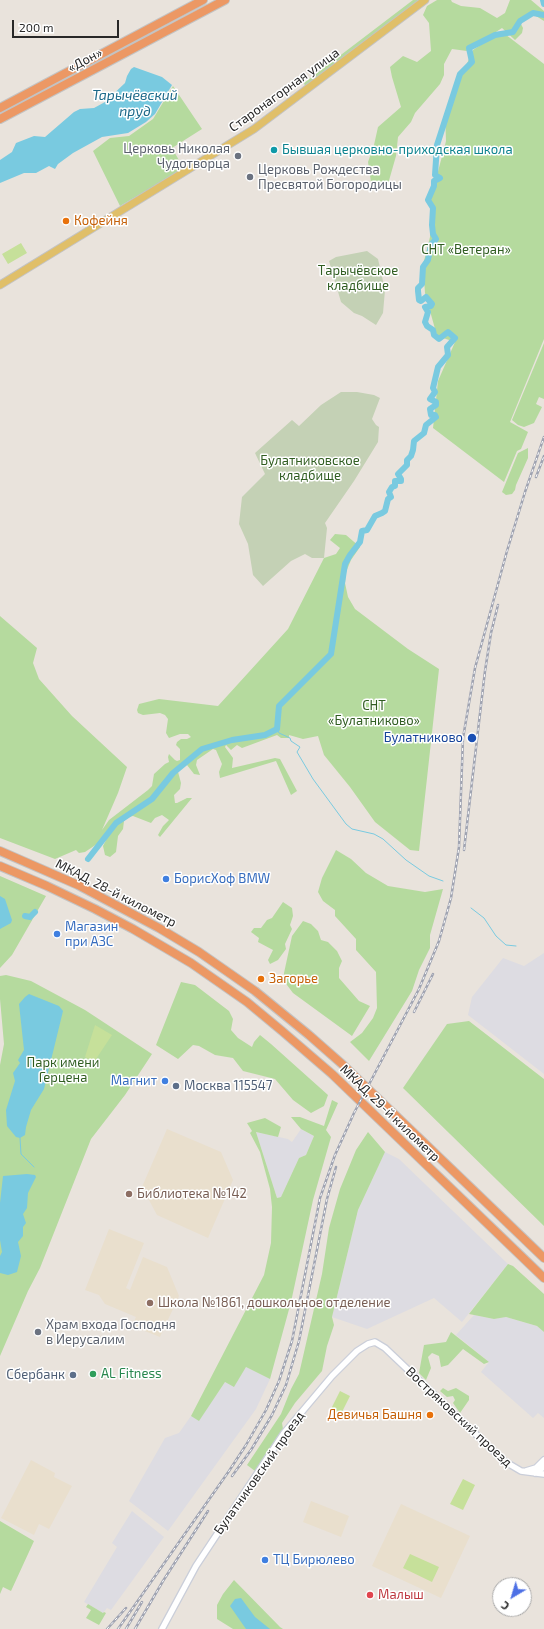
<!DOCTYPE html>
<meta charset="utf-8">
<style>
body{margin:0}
#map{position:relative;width:544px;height:1629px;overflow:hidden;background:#e9e3dc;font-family:"Exo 2",sans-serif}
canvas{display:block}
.north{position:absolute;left:492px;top:1577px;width:40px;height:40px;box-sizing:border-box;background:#fff;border:1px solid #a9a9a9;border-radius:50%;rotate:218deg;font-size:11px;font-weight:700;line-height:16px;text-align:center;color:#282828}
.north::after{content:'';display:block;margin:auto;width:14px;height:18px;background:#4d70e5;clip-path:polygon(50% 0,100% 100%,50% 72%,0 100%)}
.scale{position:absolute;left:12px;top:20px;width:107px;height:18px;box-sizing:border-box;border:2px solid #282828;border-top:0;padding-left:5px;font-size:12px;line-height:14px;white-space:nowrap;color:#282828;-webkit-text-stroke:3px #fff;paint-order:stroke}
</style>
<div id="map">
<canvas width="544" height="1629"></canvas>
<div class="north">С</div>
<div class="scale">200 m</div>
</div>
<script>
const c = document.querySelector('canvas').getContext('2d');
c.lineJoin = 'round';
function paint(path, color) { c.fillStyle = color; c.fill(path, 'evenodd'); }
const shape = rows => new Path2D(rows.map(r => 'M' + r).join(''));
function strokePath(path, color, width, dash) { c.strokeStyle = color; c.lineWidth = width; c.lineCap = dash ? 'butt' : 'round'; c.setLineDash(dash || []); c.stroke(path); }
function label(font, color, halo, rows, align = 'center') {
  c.font = font + ' "Exo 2",sans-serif'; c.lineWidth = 3; c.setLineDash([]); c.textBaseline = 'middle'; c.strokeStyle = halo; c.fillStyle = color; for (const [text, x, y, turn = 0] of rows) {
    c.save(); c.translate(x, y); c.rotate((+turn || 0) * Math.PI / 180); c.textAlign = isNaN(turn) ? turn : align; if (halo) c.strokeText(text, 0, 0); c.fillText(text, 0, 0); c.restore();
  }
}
paint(shape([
 [544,953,544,1074,468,1015,472,997,503,958,524,966],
 [301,1129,314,1136,306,1155,299,1158,281,1197,277,1198,256,1132,288,1139,292,1142],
 [385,1152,399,1159,508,1264,462,1322,434,1298,367,1329,332,1317,358,1210],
 [474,1315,494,1319,506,1317,537,1326,544,1332,544,1418,538,1413,533,1418,481,1372,489,1362,456,1335],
 [246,1367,270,1379,256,1409,168,1531,129,1501,165,1438,179,1433,191,1416,199,1420,225,1382,234,1386],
 [132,1511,164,1537,111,1610,107,1608,103,1613,84,1602,117,1547,112,1543]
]), '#dddce2');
paint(shape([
 [167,1129,221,1152,233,1180,208,1238,157,1215,142,1187],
 [109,1229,144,1243,126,1288,130,1290,143,1257,167,1267,179,1296,160,1337,132,1326,136,1317,105,1304,99,1295,85,1290],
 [31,1460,55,1473,54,1477,72,1486,49,1529,39,1524,34,1535,1,1518],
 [311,1501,349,1516,341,1537,303,1522],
 [401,1504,470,1536,441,1598,372,1566]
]), '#e9dfcd');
paint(shape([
 [413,0,419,0,305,86,304,83],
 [437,0,451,0,452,2,461,6,480,8,497,18,505,13,510,0,531,0,544,11,544,21,536,16,526,16,522,19,521,24,523,28,522,33,515,40,502,28,467,51,452,49,444,64,444,75,440,84,415,113,411,122,398,137,396,156,388,184,379,186,371,182,368,162,374,145,378,127,401,107,392,77,390,67,403,56,417,62,431,51,429,23,423,15,427,6],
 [501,31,544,64,544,339,510,422,528,432,521,449,517,451,504,482,433,428,438,381,455,342,437,336,425,293,423,265,430,237,430,202,446,141,445,113,473,50],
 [173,86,202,129,172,148,184,169,120,206,93,151,110,138,129,136,153,119],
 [544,343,544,399,539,397,536,404,542,407,534,423,524,427,518,425,512,420],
 [528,448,528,458,516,485,515,490,512,494,506,495,502,492,518,453],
 [335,534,346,535,360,547,351,560,346,572,345,583,348,597,355,609,408,649,439,669,419,851,410,850,375,822,350,787,324,755,318,736,303,739,289,735,289,738,281,738,277,735,242,748,237,745,231,750,226,745,225,747,233,758,232,768,275,758,280,759,297,791,291,795,276,761,220,778,219,772,222,764,216,750,213,749,197,760,196,765,200,775,194,774,187,765,182,765,177,768,181,783,180,789,174,795,175,803,177,803,187,798,192,798,160,837,158,835,163,826,169,820,162,815,155,818,151,823,133,816,128,817,124,821,123,829,118,836,116,852,110,857,105,855,103,846,109,834,107,832,97,844,85,852,79,853,76,850,55,859,0,838,0,616,37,648,33,663,39,679,72,716,127,767,118,793,102,830,109,820,148,790,152,786,154,774,165,764,169,762,168,757,169,754,175,760,177,761,180,760,180,749,176,745,177,742,181,739,187,739,191,737,188,734,180,734,169,738,166,733,168,719,165,715,160,713,143,715,138,713,137,710,139,704,159,699,218,706,288,629,324,558,336,554,340,548,330,540],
 [336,850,351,859,366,873,388,886,425,892,443,889,430,935,430,948,419,970,412,991,369,1061,350,1042,362,1033,373,1018,377,1008,376,972,356,950,356,939,335,916,335,910,323,901,318,892,322,878],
 [0,876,46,896,12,955,0,968],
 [283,902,292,908,293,916,290,925,292,929,285,944,286,949,278,960,270,964,268,960,273,950,258,942,259,938,251,932,254,928,261,928,267,920,272,918],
 [303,921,311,924,318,931,321,940,328,942,337,951,342,961,339,968,339,978,359,1001,370,1006,352,1036,293,993,284,981,284,973,292,936],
 [6,975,31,981,85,1010,152,1054,125,1095,91,1139,40,1268,28,1291,0,1356,0,1065,4,1044,0,999,0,976],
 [181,982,195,985,229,1011,233,1019,231,1030,238,1038,252,1047,254,1042,260,1035,271,1044,328,1095,324,1106,311,1113,293,1100,275,1079,243,1071,233,1058,215,1055,199,1046,193,1045,178,1059,156,1045],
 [469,1021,544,1079,544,1226,403,1088,447,1024],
 [332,1100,338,1103,326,1130,331,1137,313,1200,291,1302,270,1379,246,1367,234,1387,225,1382,199,1421,191,1416,264,1275,271,1243,272,1207,270,1189,260,1152,250,1133,252,1131,247,1123,265,1118,281,1127,278,1137,256,1132,277,1198,281,1197,299,1158,306,1155,314,1136,301,1129,291,1117,300,1117,324,1126],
 [368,1132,385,1152,358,1210,332,1317,334,1325,327,1346,322,1371,295,1403,282,1423,283,1429,255,1471,247,1465,281,1414,291,1389,299,1374,322,1274,329,1228,340,1189,356,1150],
 [508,1264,513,1266,544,1294,544,1332,537,1326,506,1317,494,1319,469,1314],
 [451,1332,489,1362,484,1364,463,1349,448,1365,441,1367,439,1356,432,1353,428,1357,431,1368,426,1380,419,1373,424,1345,446,1342],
 [443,1388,448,1391,456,1388,469,1396,469,1400,460,1413,453,1403,455,1400,453,1396,447,1397,440,1391],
 [0,1521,34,1541,11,1591,3,1587,0,1594],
 [234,1580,280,1627,283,1629,233,1629,217,1619,217,1605,223,1594],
 [88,1604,103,1613,104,1612,106,1613,99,1625,86,1618,91,1610,86,1607]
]), '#b5da9e');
paint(shape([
 [367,251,378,259,385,290,383,313,376,325,362,316,354,313,341,302,329,261,336,257],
 [341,392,357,392,374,395,380,398,372,419,376,425,379,427,378,442,354,481,325,523,327,528,324,558,312,558,305,554,291,561,263,586,253,575,248,544,239,524,242,497,265,474,255,453,292,420,299,426,321,405]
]), '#c4d1b5');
paint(shape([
 [21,243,27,253,8,264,2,254],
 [95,1025,112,1035,94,1062,85,1057],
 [340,1391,350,1396,341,1414,331,1409],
 [463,1479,475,1485,463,1510,450,1504],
 [410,1554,439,1567,432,1582,403,1568]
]), '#c6e09a');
paint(shape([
 [134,67,162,77,172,85,155,114,146,122,128,133,102,137,73,153,58,164,55,169,49,166,36,173,24,173,0,183,0,160,12,152,16,143,34,136,45,137,74,112,80,109,94,108,105,102,125,83,127,76,131,69],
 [0,896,5,899,12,920,11,923,0,929],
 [29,994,59,1006,63,1011,44,1089,31,1110,26,1127,25,1135,20,1138,16,1137,7,1126,6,1110,15,1081,13,1073,20,1063,18,1060,24,1050,19,1004,25,997],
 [27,1174,35,1175,36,1177,28,1193,27,1208,23,1214,26,1223,23,1227,23,1236,18,1242,21,1256,17,1272,8,1275,0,1273,0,1256,2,1252,0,1240,0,1203,3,1176],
 [241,1598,255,1617,270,1629,246,1629,230,1606,235,1599]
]), '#79cae0');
strokePath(shape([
 [277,729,279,733,290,738,291,741,300,747,297,752,313,779,346,824,352,829,374,834,383,839,406,860,429,876,443,881],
 [471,908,484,918,496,936,506,945,516,946],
 [30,917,31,920],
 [20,1138,21,1154,34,1167]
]), '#79cae0', 1);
strokePath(shape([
 [543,0,544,4],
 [88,859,116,823,152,799,173,773,202,749,232,740,265,735,277,729,279,706,331,654,345,564,350,555,360,542,362,531,367,530,375,516,382,513,385,511,388,499,391,497,389,492,392,487,395,486,395,481,401,481,401,479,398,474,407,465,407,460,411,456,413,450,414,441,424,433,426,425,436,417,435,415,431,415,430,409,436,405,436,402,430,399,435,392,433,388,438,367,448,355,447,347,455,338,448,332,439,339,434,335,433,330,427,326,425,322,428,312,425,307,431,306,432,304,426,297,421,301,419,300,418,291,418,288,422,284,423,267,428,260,431,245,436,239,433,234,432,225,433,208,428,200,434,186,434,181,440,178,435,175,437,145,460,74,472,62,469,48,495,35,513,32,520,21,533,13,544,15],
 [25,916,30,917,35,912]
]), '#79cae0', 6);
const minor = shape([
 [526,1471,536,1468,544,1460],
 [535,1473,544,1467],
 [162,1629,196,1566,284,1433,332,1376,357,1351,368,1344,375,1342,385,1348,504,1461,521,1471,544,1474]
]);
const major = shape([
 [0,285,254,129,425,0]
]);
const highway = shape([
 [0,108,203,0],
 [0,119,225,0],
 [0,851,78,885,159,928,199,952,255,991,309,1035,342,1064,544,1258],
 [0,866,47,886,95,909,133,929,191,963,247,1002,282,1031,332,1074,544,1278]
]);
strokePath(minor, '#caced9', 8);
strokePath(major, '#c3c3c3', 9);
strokePath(highway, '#c3c3c3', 10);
strokePath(minor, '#fff', 5.5);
strokePath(major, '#e0bf69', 7);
strokePath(highway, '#ec9864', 8);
const rail = shape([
 [536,477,544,456],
 [464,850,485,671,491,633,498,605],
 [414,1012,433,974],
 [232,1476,251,1450,272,1415,286,1385,299,1341,327,1199,336,1167],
 [107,1629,126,1608],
 [118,1629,229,1471,246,1445,266,1410,279,1381,292,1341,320,1198,335,1155,354,1113,419,989,439,941,451,898,459,847,463,738,475,668,507,551,525,492,544,437],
 [126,1629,142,1602],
 [135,1629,163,1581,208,1511]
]);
strokePath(rail, '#9fa3b1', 2.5);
strokePath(rail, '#fff', 1, [3]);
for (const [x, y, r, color] of [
 [274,150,4,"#0f9aa8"],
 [238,156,4,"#6b7280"],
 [250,177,4,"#6b7280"],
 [66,221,4,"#e8710a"],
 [472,738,5,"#1a4fb4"],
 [166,879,4,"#3f7fe0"],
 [57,934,4,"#3f7fe0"],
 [261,979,4,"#e8710a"],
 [165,1081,4,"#3f7fe0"],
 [176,1086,4,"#5c6f8a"],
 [129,1194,4,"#8d6e63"],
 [150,1303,4,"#8d6e63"],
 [38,1332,4,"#6b7280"],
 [93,1374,4,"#2e9e5b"],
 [73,1375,4,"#5c6f8a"],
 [430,1415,4,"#e8710a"],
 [265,1560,4,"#3f7fe0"],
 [370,1595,4,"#e0444e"]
]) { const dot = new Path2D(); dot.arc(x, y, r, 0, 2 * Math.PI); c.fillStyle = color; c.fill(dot); strokePath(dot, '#fff', 1.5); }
label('13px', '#282828', '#fff', [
 ["«Дон»",85,60,-28],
 ["Старонагорная улица",284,90,-36],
 ["МКАД, 28-й километр",116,893,27],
 ["МКАД, 29-й километр",390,1113,44],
 ["Востряковский проезд",459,1417,43],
 ["Булатниковский проезд",259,1473,-55]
]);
label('13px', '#5b616d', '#fff', [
 ["Церковь Николая",230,149,"right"],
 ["Чудотворца",230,164,"right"],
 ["Церковь Рождества",258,170],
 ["Пресвятой Богородицы",258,185],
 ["Храм входа Господня",46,1325],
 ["в Иерусалим",46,1340]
], 'left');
label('13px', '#0d838f', '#fff', [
 ["Бывшая церковно-приходская школа",282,150]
], 'left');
label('13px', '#c56008', '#fff', [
 ["Кофейня",74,221],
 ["Загорье",269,979],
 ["Девичья Башня",422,1415,"right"]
], 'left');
label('13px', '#305d21', '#fff', [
 ["СНТ «Ветеран»",466,250],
 ["Тарычёвское",358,271],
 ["кладбище",358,286],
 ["Булатниковское",310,461],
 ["кладбище",310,476],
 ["СНТ",374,706],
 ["«Булатниково»",374,721],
 ["Парк имени",63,1063],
 ["Герцена",63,1078]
]);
label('13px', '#164399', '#fff', [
 ["Булатниково",463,738]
], 'right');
label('13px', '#366cbe', '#fff', [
 ["БорисХоф BMW",174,879],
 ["Магазин",65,927],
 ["при АЗС",65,942],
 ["Магнит",157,1081,"right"],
 ["ТЦ Бирюлево",273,1560]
], 'left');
label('13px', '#4e5e75', '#fff', [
 ["Москва 115547",184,1086],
 ["Сбербанк",65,1375,"right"]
], 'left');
label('13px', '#785e54', '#fff', [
 ["Библиотека №142",137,1194],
 ["Школа №1861, дошкольное отделение",158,1303]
], 'left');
label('13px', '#27864d', '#fff', [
 ["AL Fitness",101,1374]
], 'left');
label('13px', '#be3a42', '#fff', [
 ["Малыш",378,1595]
], 'left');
label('italic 14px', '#1c6989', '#fff', [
 ["Тарычёвский",135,95],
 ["пруд",135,111]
]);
</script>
